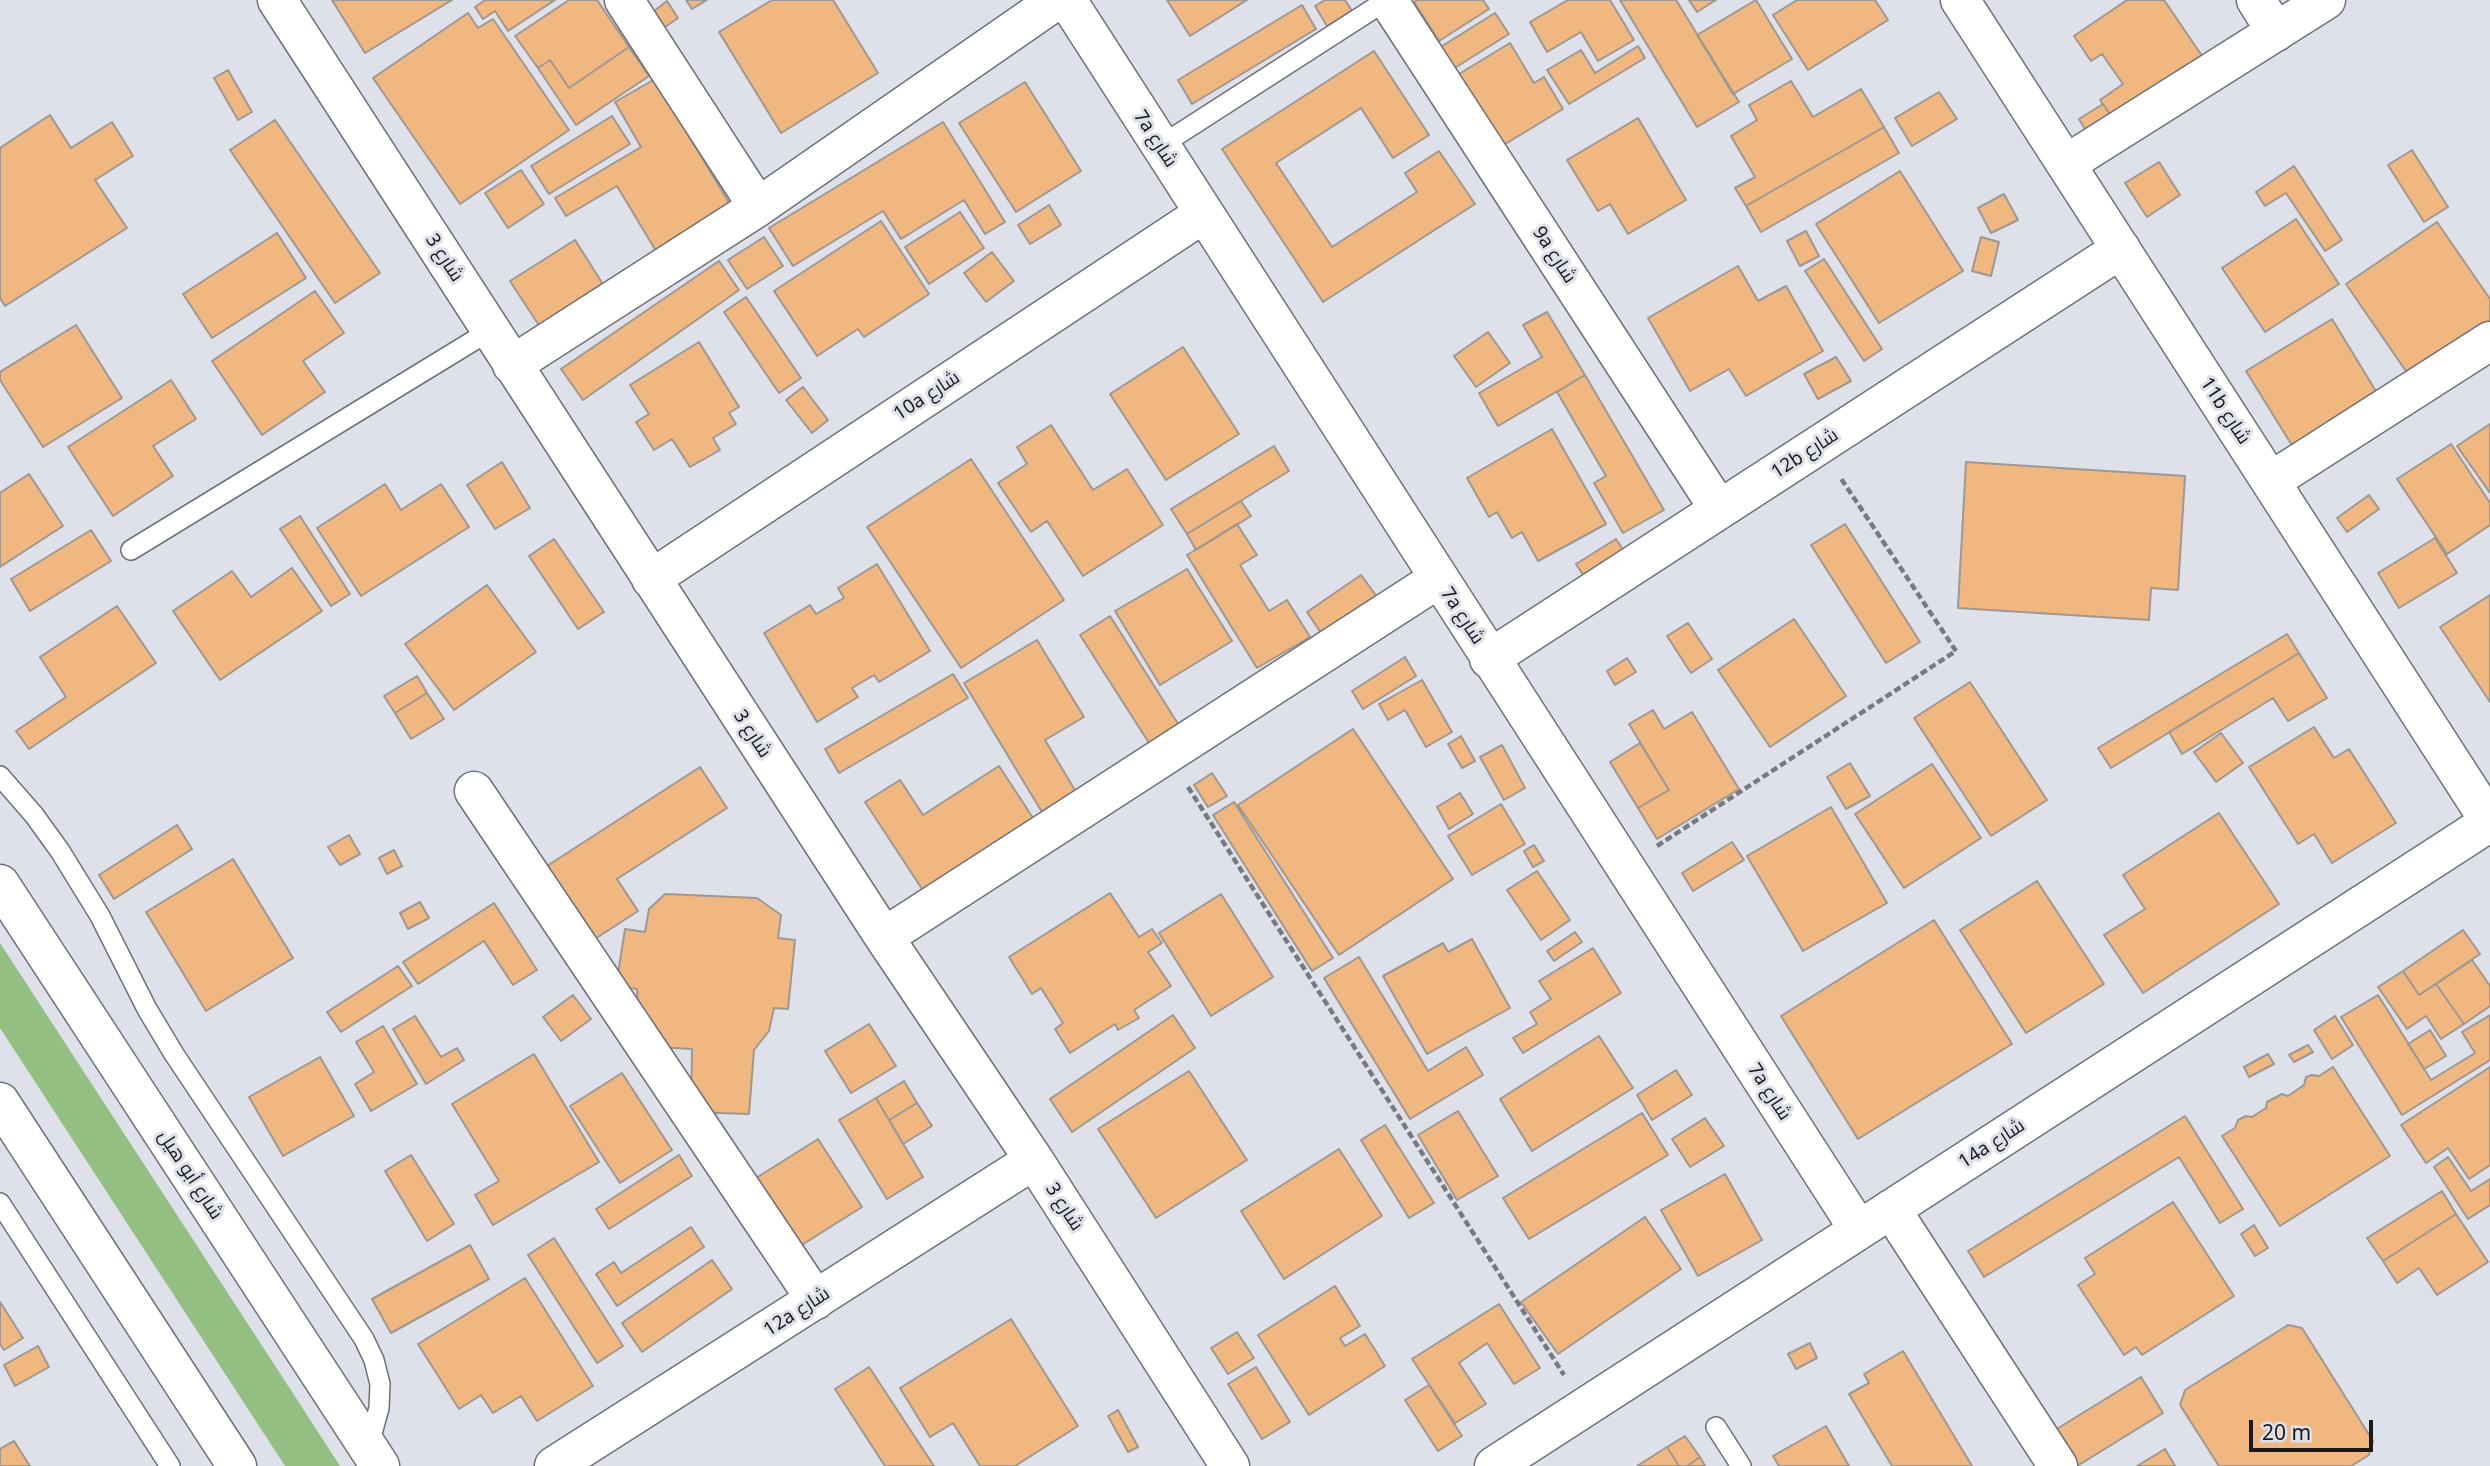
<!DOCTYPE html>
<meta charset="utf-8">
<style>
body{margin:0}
#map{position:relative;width:2490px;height:1466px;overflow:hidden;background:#dee0ea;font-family:"Noto Sans",sans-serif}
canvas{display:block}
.scale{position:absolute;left:2249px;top:1420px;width:124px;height:32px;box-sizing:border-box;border:4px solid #191a1d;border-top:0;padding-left:9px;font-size:21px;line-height:24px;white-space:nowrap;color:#191a1d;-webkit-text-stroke:5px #dee0ea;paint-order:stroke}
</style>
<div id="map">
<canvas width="2490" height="1466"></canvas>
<div class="scale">20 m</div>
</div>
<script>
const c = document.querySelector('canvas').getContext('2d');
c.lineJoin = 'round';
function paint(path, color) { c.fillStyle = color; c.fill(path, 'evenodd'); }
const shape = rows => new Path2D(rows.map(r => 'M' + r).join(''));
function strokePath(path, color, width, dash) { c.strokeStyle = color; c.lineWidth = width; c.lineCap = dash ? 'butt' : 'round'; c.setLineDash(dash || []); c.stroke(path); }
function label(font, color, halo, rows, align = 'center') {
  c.font = font + ' "Noto Sans",Cairo,sans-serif'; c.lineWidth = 6; c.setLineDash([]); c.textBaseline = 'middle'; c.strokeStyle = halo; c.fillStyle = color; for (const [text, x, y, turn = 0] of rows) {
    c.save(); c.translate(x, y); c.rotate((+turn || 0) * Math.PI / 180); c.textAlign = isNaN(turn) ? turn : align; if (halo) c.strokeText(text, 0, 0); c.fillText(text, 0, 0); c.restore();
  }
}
paint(shape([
 [0,943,285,1381,340,1466,285,1466,0,1028]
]), '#94bf83');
const building = shape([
 [332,0,452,0,365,53,332,0],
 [485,0,555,0,508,31,495,11,483,19,475,7,485,0],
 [569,0,597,0,629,47,569,88,550,60,538,68,515,36,569,0],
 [686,0,707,0,692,9,686,0],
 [772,0,833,0,878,73,781,133,719,32,772,0],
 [1167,0,1247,0,1190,36,1167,0],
 [1325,0,1345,0,1352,11,1327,26,1315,6,1325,0],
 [1418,0,1483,0,1489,9,1439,41,1414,2,1418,0],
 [1568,0,1610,0,1634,40,1598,61,1581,32,1547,52,1530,22,1568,0],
 [1620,0,1676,0,1739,102,1697,127,1620,0],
 [1689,0,1716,0,1697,12,1689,0],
 [1756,0,1792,59,1733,94,1697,35,1756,0],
 [1797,0,1875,0,1888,20,1808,70,1773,15,1797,0],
 [2127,0,2164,0,2211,69,2121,130,2100,100,2123,84,2102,54,2091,61,2074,36,2127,0],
 [667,1,678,18,665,27,654,11,667,1],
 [1302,5,1316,29,1192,104,1178,80,1302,5],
 [468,13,478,28,493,19,569,130,460,204,373,78,468,13],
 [1495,13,1509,34,1453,69,1439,48,1495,13],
 [1510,43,1534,83,1544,77,1563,109,1502,146,1459,74,1510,43],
 [1638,46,1645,58,1569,104,1547,70,1581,50,1595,73,1638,46],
 [629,47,649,76,576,125,538,68,550,60,569,88,629,47],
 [1374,51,1429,135,1393,158,1361,108,1276,163,1332,247,1417,192,1405,173,1439,151,1475,204,1323,302,1222,149,1374,51],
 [228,70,252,112,238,120,214,78,228,70],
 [655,79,734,211,659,256,617,186,566,216,555,198,641,147,615,102,655,79],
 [1791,81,1813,117,1861,89,1884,127,1746,206,1735,188,1755,177,1731,136,1757,120,1749,105,1791,81],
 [1025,82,1081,171,1016,212,959,123,1025,82],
 [1939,92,1957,119,1912,146,1895,118,1939,92],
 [2103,104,2116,123,2091,139,2079,119,2103,104],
 [50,115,71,148,112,122,133,156,95,180,127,228,5,306,0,298,0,148,50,115],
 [612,116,630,144,549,194,531,166,612,116],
 [1638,118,1686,200,1628,234,1610,204,1598,211,1567,160,1638,118],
 [275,120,380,273,335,303,230,150,275,120],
 [943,122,1005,222,985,234,964,200,901,239,883,211,793,266,769,228,943,122],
 [1884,127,1899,153,1761,232,1746,206,1884,127],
 [2412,150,2448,207,2424,222,2388,165,2412,150],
 [2159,162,2180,195,2147,217,2125,183,2159,162],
 [2294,166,2342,240,2325,251,2286,193,2265,206,2256,192,2294,166],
 [521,170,544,204,508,228,485,193,521,170],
 [1900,171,1963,271,1879,323,1816,224,1900,171],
 [2004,194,2018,220,1991,233,1978,208,2004,194],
 [1049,205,1061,225,1030,244,1018,225,1049,205],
 [960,212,984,248,929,284,905,247,960,212],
 [2296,219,2339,284,2265,332,2222,268,2296,219],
 [881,221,929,294,864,337,858,329,817,356,774,291,881,221],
 [2437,222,2490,299,2490,327,2412,380,2346,284,2437,222],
 [1806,231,1819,256,1800,266,1787,241,1806,231],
 [277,233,306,278,212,338,183,294,277,233],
 [764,237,783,266,747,289,728,260,764,237],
 [1981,237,1999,242,1991,276,1972,271,1981,237],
 [575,240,606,289,542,330,510,281,575,240],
 [992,252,1014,281,986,302,964,273,992,252],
 [1824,259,1882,349,1864,361,1805,271,1824,259],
 [719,261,739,290,583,400,561,369,719,261],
 [1738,266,1758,301,1786,286,1823,351,1746,396,1729,369,1690,391,1648,318,1738,266],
 [315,291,344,333,303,361,325,392,262,435,212,361,315,291],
 [746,297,801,378,779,393,724,312,746,297],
 [1547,312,1585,375,1498,426,1479,393,1542,357,1523,325,1547,312],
 [2332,319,2382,401,2296,452,2246,371,2332,319],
 [76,325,122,398,43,447,0,380,0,372,76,325],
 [1488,332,1510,363,1476,387,1454,356,1488,332],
 [699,342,739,407,729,413,736,424,713,438,720,450,690,467,672,439,654,450,636,422,649,414,630,385,699,342],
 [1183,347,1239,434,1166,480,1110,394,1183,347],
 [1836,357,1851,381,1818,399,1804,374,1836,357],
 [1585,375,1664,510,1623,533,1594,483,1606,476,1557,392,1585,375],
 [171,380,196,419,153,446,173,476,113,516,68,447,171,380],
 [803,387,828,420,812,433,786,400,803,387],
 [2490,424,2490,493,2457,446,2490,424],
 [1051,425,1093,490,1127,469,1163,525,1083,576,1047,521,1031,532,998,483,1027,464,1017,447,1051,425],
 [1552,429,1606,524,1538,561,1522,532,1512,538,1497,512,1489,517,1467,478,1552,429],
 [2451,444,2490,503,2490,525,2447,554,2397,479,2451,444],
 [1274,446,1289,471,1187,534,1171,509,1274,446],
 [971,459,1064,600,961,668,867,527,971,459],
 [502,462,530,508,495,529,467,485,502,462],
 [1966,462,2185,476,2178,590,2151,588,2149,620,1958,608,1966,462],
 [29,474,63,526,0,567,0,493,29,474],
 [385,484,401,510,441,484,469,527,361,596,317,528,385,484],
 [2369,495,2379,509,2347,532,2337,518,2369,495],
 [1241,501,1251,516,1196,550,1187,534,1241,501],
 [300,516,350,594,331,606,280,529,300,516],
 [1237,524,1257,555,1240,565,1269,611,1287,600,1310,637,1257,668,1187,555,1237,524],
 [1845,524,1920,642,1886,663,1811,545,1845,524],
 [91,530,111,561,30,611,11,579,91,530],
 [2435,538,2457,573,2399,608,2378,573,2435,538],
 [554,539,604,612,578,629,529,556,554,539],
 [1616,539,1625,553,1585,578,1576,564,1616,539],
 [877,564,930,651,879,682,874,675,852,688,858,697,817,722,764,633,810,605,816,614,844,598,838,588,877,564],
 [292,568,322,611,220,680,173,611,232,571,251,597,292,568],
 [1187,569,1232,641,1160,685,1115,611,1187,569],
 [1361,575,1380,601,1325,639,1307,612,1361,575],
 [487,585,536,652,454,710,405,644,487,585],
 [2490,595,2490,702,2440,627,2490,595],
 [117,606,156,663,29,749,16,731,66,697,40,657,117,606],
 [1110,616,1187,738,1158,757,1080,635,1110,616],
 [1794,619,1846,696,1770,747,1718,670,1794,619],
 [1688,623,1712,659,1691,673,1667,636,1688,623],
 [2287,634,2299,653,2111,768,2098,748,2287,634],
 [1037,640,1084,717,1045,740,1079,797,1045,817,964,683,1037,640],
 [2299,653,2327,698,2288,721,2273,698,2182,754,2169,732,2299,653],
 [1405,657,1416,676,1363,709,1352,691,1405,657],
 [1627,658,1636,672,1615,685,1607,671,1627,658],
 [953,674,968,698,839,773,825,749,953,674],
 [417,676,427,693,395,713,384,696,417,676],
 [1422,680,1452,732,1426,747,1405,710,1388,720,1379,704,1422,680],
 [1970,682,2047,800,1991,836,1914,718,1970,682],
 [427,693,444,719,411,739,395,713,427,693],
 [1653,710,1664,729,1692,712,1739,789,1657,839,1638,808,1669,790,1629,724,1653,710],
 [2314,727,2334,758,2349,749,2396,823,2332,863,2314,834,2298,844,2249,767,2314,727],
 [1353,729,1453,879,1339,955,1238,805,1353,729],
 [2221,733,2243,763,2216,782,2194,752,2221,733],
 [1461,736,1475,761,1462,768,1448,744,1461,736],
 [1640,743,1669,790,1638,808,1610,762,1640,743],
 [1502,745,1525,788,1504,800,1480,757,1502,745],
 [1850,763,1870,796,1846,809,1827,777,1850,763],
 [1932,764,1981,838,1904,888,1855,814,1932,764],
 [999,766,1037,824,926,895,865,802,900,780,923,815,999,766],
 [700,767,727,808,617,879,638,911,595,939,547,866,700,767],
 [1212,773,1227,796,1208,807,1194,785,1212,773],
 [1460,793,1473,814,1449,829,1437,807,1460,793],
 [1234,802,1333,958,1312,971,1213,815,1234,802],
 [1501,804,1525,844,1472,875,1448,836,1501,804],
 [1831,807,1887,903,1803,951,1747,856,1831,807],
 [2219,813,2279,904,2143,993,2104,935,2145,909,2123,875,2219,813],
 [177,825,192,849,114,899,99,875,177,825],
 [349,835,360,854,340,865,328,847,349,835],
 [1732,842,1744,860,1693,891,1682,873,1732,842],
 [1534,845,1544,861,1533,867,1524,851,1534,845],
 [394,850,402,866,387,874,379,858,394,850],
 [233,859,293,958,206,1011,146,912,233,859],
 [1537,871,1570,920,1541,940,1507,890,1537,871],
 [2037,881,2104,984,2026,1033,1960,930,2037,881],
 [1110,893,1139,937,1152,929,1162,943,1148,952,1171,986,1134,1010,1139,1018,1118,1030,1115,1024,1070,1053,1055,1029,1063,1023,1041,988,1032,994,1009,957,1110,893],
 [665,894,757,898,781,915,778,938,795,940,788,1009,774,1008,769,1031,754,1050,749,1114,691,1112,692,1049,656,1047,639,1023,637,989,616,986,625,929,645,932,649,909,665,894],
 [1221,894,1273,977,1211,1016,1159,933,1221,894],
 [420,902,429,918,408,929,400,913,420,902],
 [494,903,537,970,513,985,484,941,418,984,403,962,494,903],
 [1934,920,2012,1044,1858,1139,1781,1016,1934,920],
 [2463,930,2480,954,2419,995,2403,971,2463,930],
 [1575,932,1582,942,1554,961,1547,951,1575,932],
 [1472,939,1510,1008,1427,1054,1383,976,1443,943,1448,952,1472,939],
 [1593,948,1621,993,1523,1053,1513,1038,1537,1024,1530,1012,1551,999,1539,981,1593,948],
 [1359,957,1428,1071,1466,1047,1483,1075,1410,1119,1324,978,1359,957],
 [2472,960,2490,986,2490,1006,2464,1024,2436,984,2472,960],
 [398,966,412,986,341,1032,327,1012,398,966],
 [2403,971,2419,995,2436,984,2464,1024,2441,1039,2426,1016,2407,1029,2378,987,2403,971],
 [573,995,591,1019,561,1041,543,1017,573,995],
 [2378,995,2431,1080,2475,1053,2462,1032,2490,1015,2490,1060,2402,1115,2341,1017,2378,995],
 [1173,1015,1195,1048,1072,1132,1050,1099,1173,1015],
 [415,1016,441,1057,457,1048,464,1060,426,1084,393,1029,415,1016],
 [2335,1016,2353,1045,2332,1059,2314,1030,2335,1016],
 [869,1024,896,1066,851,1093,825,1051,869,1024],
 [383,1026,417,1084,371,1111,355,1084,374,1072,356,1042,383,1026],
 [2430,1030,2446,1056,2424,1069,2408,1044,2430,1030],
 [1599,1036,1633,1088,1532,1151,1500,1099,1599,1036],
 [2308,1045,2313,1052,2294,1062,2289,1055,2308,1045],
 [534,1054,599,1162,493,1225,475,1195,499,1181,452,1104,534,1054],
 [2268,1054,2274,1064,2249,1077,2244,1067,2268,1054],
 [320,1057,354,1116,283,1156,249,1097,320,1057],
 [2333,1067,2390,1156,2280,1226,2222,1136,2235,1128,2238,1120,2246,1116,2252,1117,2266,1108,2267,1102,2282,1094,2288,1096,2304,1085,2306,1077,2312,1075,2319,1076,2333,1067],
 [2490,1067,2490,1165,2469,1179,2448,1148,2426,1163,2401,1125,2490,1067],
 [1676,1070,1692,1095,1652,1120,1637,1095,1676,1070],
 [1189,1071,1247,1160,1156,1218,1098,1129,1189,1071],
 [622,1073,672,1150,620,1183,570,1106,622,1073],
 [904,1081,917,1103,889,1120,876,1098,904,1081],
 [876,1098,923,1177,887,1199,839,1120,876,1098],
 [917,1103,932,1126,903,1144,889,1120,917,1103],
 [1458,1111,1498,1176,1457,1200,1418,1135,1458,1111],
 [1642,1113,1668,1155,1529,1239,1503,1198,1642,1113],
 [2185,1116,2243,1209,2220,1223,2179,1157,1984,1277,1968,1251,2185,1116],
 [1705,1118,1724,1146,1690,1167,1672,1139,1705,1118],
 [1385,1125,1434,1203,1409,1218,1361,1140,1385,1125],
 [818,1139,862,1207,797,1248,753,1180,818,1139],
 [1339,1149,1382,1216,1284,1279,1241,1211,1339,1149],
 [411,1155,454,1224,427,1241,385,1171,411,1155],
 [679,1155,692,1176,609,1229,596,1209,679,1155],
 [2448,1157,2471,1191,2490,1179,2490,1205,2468,1219,2434,1167,2448,1157],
 [1725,1174,1762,1240,1698,1276,1661,1210,1725,1174],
 [2442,1191,2456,1214,2383,1261,2367,1238,2442,1191],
 [2173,1202,2234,1296,2142,1355,2136,1347,2124,1355,2078,1285,2095,1274,2085,1258,2173,1202],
 [2456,1214,2488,1262,2437,1295,2419,1268,2397,1283,2383,1261,2456,1214],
 [1645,1217,1681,1269,1558,1354,1521,1302,1645,1217],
 [2254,1225,2268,1248,2255,1256,2241,1234,2254,1225],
 [691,1227,704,1247,617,1306,596,1274,614,1262,621,1273,691,1227],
 [554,1238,623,1346,597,1363,528,1255,554,1238],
 [470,1245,489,1279,391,1333,372,1299,470,1245],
 [712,1260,732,1289,642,1352,622,1323,712,1260],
 [525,1278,593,1386,537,1421,521,1396,493,1413,481,1395,459,1409,418,1344,525,1278],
 [1335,1286,1360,1326,1340,1338,1345,1346,1365,1334,1385,1366,1309,1415,1258,1335,1335,1286],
 [0,1302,23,1338,4,1350,0,1344,0,1302],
 [1499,1304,1540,1368,1514,1384,1487,1343,1459,1363,1486,1404,1455,1423,1412,1359,1499,1304],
 [1011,1319,1078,1426,1015,1466,980,1466,953,1423,930,1437,900,1388,1011,1319],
 [2288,1325,2302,1328,2373,1441,2369,1455,2351,1466,2219,1466,2180,1405,2185,1390,2288,1325],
 [1237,1332,1254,1358,1228,1374,1211,1348,1237,1332],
 [1810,1343,1817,1358,1796,1369,1788,1354,1810,1343],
 [38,1346,49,1367,15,1386,4,1365,38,1346],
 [1903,1351,1972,1466,1892,1466,1849,1394,1869,1383,1864,1374,1903,1351],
 [869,1367,934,1466,885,1466,835,1389,869,1367],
 [1256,1367,1290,1422,1262,1439,1228,1384,1256,1367],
 [2141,1377,2163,1413,2077,1466,2047,1435,2141,1377],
 [1429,1385,1462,1436,1438,1451,1405,1400,1429,1385],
 [1118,1410,1138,1447,1128,1452,1108,1416,1118,1410],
 [1826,1426,1849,1466,1779,1466,1773,1456,1826,1426],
 [1685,1436,1700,1457,1687,1466,1679,1466,1667,1447,1685,1436],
 [14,1441,30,1466,0,1466,0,1449,14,1441],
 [1667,1447,1679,1466,1637,1466,1667,1447],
 [2165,1449,2175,1466,2137,1466,2165,1449],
 [1700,1457,1705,1466,1687,1466,1700,1457]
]);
paint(building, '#f0b780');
strokePath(building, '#9f9891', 2);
const service = shape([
 [1160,146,1387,0],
 [131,550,491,330],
 [0,776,34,815,60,851,100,916,147,1009,174,1054,364,1339,374,1360,380,1384,379,1408,368,1448],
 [0,1203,170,1466],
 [1716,1427,1741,1466]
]);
const minor = shape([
 [277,0,884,937,1034,1160,1230,1466],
 [624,0,758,207],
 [1067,0,1859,1230],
 [1388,0,1719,509],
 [1960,0,2490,822],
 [2256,0,2276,32],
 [2066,164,2326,0],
 [512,365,758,207,1057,0],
 [2271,481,2490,341],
 [651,579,1203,214],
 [1489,659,2121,249],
 [474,791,816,1300],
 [884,937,1438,579],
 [1891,1209,2058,1466],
 [554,1466,1034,1160],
 [1494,1466,2490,822]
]);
const secondary = shape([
 [0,884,380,1466],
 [0,1102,237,1466]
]);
strokePath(service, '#6f7179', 22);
strokePath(minor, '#6f7179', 41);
strokePath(secondary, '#6f7179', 41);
strokePath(shape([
 [1188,787,1564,1375],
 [1657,846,1956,651,1840,477]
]), '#797a81', 4.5, [7, 3.5]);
strokePath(service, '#fff', 19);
strokePath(minor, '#fff', 38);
strokePath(secondary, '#fff', 38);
label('19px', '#191a1d', '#dee0ea', [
 ["7a شارع",1155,139,57],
 ["9a شارع",1554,255,57],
 ["شارع 3",444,258,57],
 ["10a شارع",927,396,-33],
 ["11b شارع",2225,411,57],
 ["12b شارع",1805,454,-33],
 ["7a شارع",1462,616,57],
 ["شارع 3",752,734,57],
 ["7a شارع",1769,1092,57],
 ["14a شارع",1992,1144,-33],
 ["شارع أبو هيل",190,1175,57],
 ["شارع 3",1064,1207,57],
 ["12a شارع",797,1312,-33]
]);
</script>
